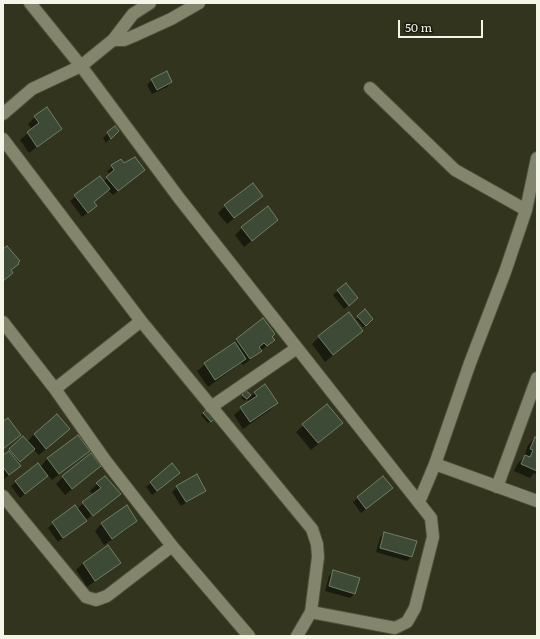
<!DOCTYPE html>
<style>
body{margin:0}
#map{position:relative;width:540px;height:639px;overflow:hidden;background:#32341d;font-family:Literata,serif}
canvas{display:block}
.frame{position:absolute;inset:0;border:4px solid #f3f5e7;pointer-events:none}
.scale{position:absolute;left:398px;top:20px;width:85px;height:18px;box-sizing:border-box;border:2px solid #f3f5e7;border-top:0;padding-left:5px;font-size:12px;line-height:14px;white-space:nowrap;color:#f3f5e7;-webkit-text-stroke:3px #1a1b11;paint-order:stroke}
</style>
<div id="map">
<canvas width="540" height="639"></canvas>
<div class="frame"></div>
<div class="scale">50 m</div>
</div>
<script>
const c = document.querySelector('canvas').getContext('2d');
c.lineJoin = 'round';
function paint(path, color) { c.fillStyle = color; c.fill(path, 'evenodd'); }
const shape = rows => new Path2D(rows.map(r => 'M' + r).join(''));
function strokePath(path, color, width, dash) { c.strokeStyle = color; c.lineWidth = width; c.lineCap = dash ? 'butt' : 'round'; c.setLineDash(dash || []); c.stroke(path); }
paint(shape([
 [152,80,171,82,167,87,152,94,147,85],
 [35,117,61,128,29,153,20,140,32,130,28,124],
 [115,127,117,131,106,143,103,138],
 [121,160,124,164,139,174,113,195,108,190,94,202,91,210,82,217,70,201,99,177,103,182,110,175,107,171],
 [262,196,227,224,218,213,225,206],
 [277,220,244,247,235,235,242,228],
 [346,284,352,303,344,309,333,295],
 [365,311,370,321,363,327,356,319],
 [362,331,325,362,312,344,319,337],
 [237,339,273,340,253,358,243,365,241,363,208,387,197,371],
 [265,385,277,403,270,410,243,429,234,415,249,402,247,400,254,393],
 [242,396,246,399,245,401,241,398],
 [327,405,334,430,311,450,296,432],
 [207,410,214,418,208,423,201,415],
 [34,434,61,436,39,455,33,449,18,464,20,466,4,479,3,456,23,438,27,442],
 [535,438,537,439,537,475,534,473,530,478,514,471,518,463,524,457,528,445],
 [89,451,52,480,48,475,20,498,11,486,38,464,40,467,48,458],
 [172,465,174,477,152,495,146,487],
 [100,466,65,495,56,484,63,477],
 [383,477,387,492,361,513,353,502],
 [97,484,119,494,58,542,48,528,75,506,77,509,93,495,90,491],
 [177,487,205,490,181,506,172,492],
 [136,521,129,528,104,545,95,531,102,523],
 [384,533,412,556,407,561,376,552,380,538],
 [83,563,119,563,87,587,76,570],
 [334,571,355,593,350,598,325,591,329,576]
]), '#0007');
const building = shape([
 [167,71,172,82,157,90,151,79,167,71],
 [47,107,62,129,37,147,27,132,39,123,34,116,47,107],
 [115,126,119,131,111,139,107,132,115,126],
 [135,157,145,170,118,191,106,177,114,170,111,165,121,159,124,163,135,157],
 [100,176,110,189,94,202,97,206,88,213,74,195,100,176],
 [253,183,263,196,234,218,224,205,253,183],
 [268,206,278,220,252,241,241,227,268,206],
 [7,246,20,261,18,263,19,264,11,270,13,273,3,281,3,249,7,246],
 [346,283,358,298,349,306,337,290,346,283],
 [365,309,373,319,366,326,357,316,365,309],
 [349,312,363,331,333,355,318,336,349,312],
 [263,318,275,334,272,337,275,340,267,346,264,343,259,347,262,351,250,359,236,339,263,318],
 [235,342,246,359,215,380,204,363,235,342],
 [265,384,278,403,250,422,240,407,257,396,254,392,265,384],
 [245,390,251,395,247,399,242,395,245,390],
 [327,404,343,423,318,443,302,424,327,404],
 [207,409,215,418,211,422,203,413,207,409],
 [57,414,70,429,46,449,34,434,57,414],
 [8,418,21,435,3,449,3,421,8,418],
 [78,435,90,451,59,474,47,458,78,435],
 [23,436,35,449,20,462,9,449,23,436],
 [535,437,537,438,537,471,521,464,525,455,530,457,533,450,530,449,535,437],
 [9,451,21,466,9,475,3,467,3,455,9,451],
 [91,453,101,466,72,489,62,476,91,453],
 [38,463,48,476,25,494,15,481,38,463],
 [172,463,180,473,157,491,150,482,172,463],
 [197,474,206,491,186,502,176,486,197,474],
 [105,476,121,494,93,516,82,502,101,488,96,483,105,476],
 [383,476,393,488,366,509,357,497,383,476],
 [75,505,87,521,63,538,52,522,75,505],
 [127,505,137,521,112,539,101,523,127,505],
 [384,532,417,541,412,557,380,548,384,532],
 [108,545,121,563,95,581,83,563,108,545],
 [333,570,360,578,355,594,329,586,333,570]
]);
paint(building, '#3d4b36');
strokePath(building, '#6f7e68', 1);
const street = shape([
 [30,3,81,66,179,198,431,518,433,537,415,608,407,622,395,628,311,612],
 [113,40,124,40,136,35,171,19,199,3],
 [370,88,455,170,526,210],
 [3,114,32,89,81,66,113,40,133,14,150,3],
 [3,139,141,321,312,529,317,544,318,557,311,612,297,636],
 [3,322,55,389,105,460,172,546,249,636],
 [55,389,141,321],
 [211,407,297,348],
 [435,464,537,501],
 [497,487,537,378],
 [3,496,86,597,96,600,107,596,172,546],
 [419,502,435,464,470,363,505,272,526,210,537,158]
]);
strokePath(street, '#4e503c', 14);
strokePath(street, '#83866c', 12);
</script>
